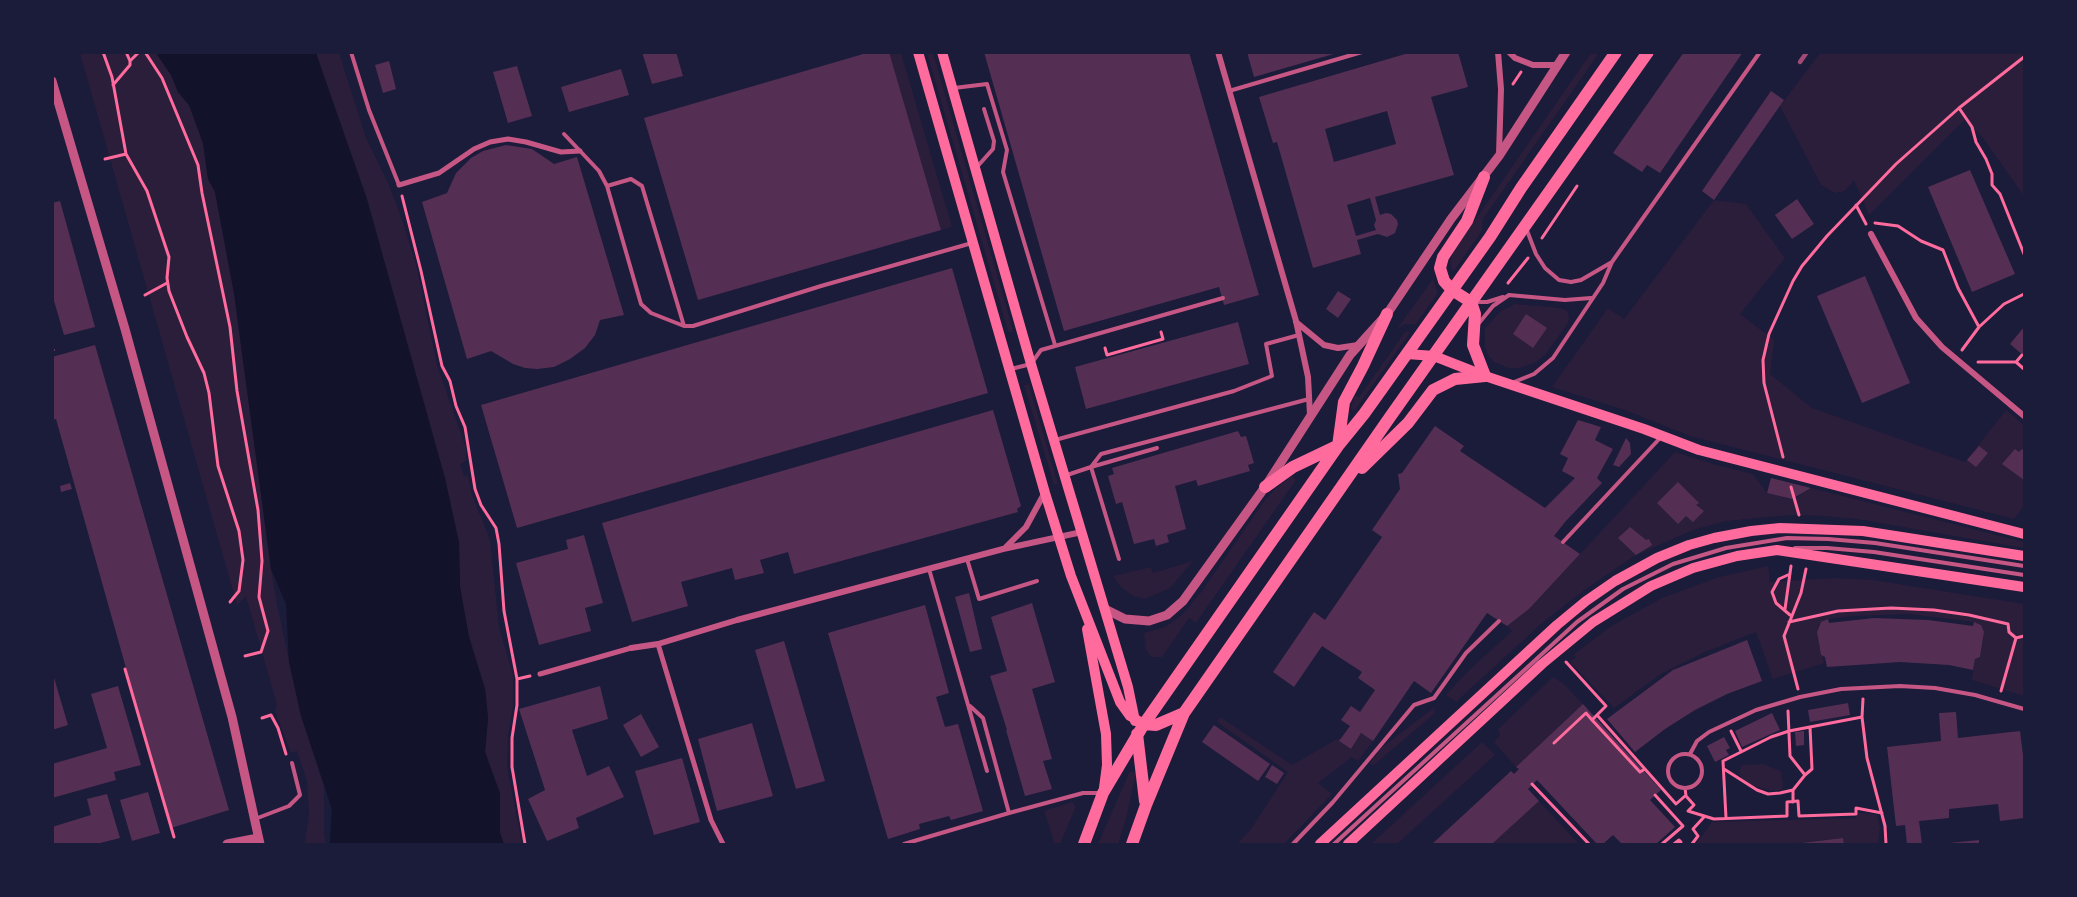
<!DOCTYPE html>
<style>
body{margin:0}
#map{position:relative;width:2077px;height:897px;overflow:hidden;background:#1b1b3a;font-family:"Nunito Sans",sans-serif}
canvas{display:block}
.frame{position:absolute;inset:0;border:54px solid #1b1b3a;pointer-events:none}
</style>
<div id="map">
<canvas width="2077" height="897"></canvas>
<div class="frame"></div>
</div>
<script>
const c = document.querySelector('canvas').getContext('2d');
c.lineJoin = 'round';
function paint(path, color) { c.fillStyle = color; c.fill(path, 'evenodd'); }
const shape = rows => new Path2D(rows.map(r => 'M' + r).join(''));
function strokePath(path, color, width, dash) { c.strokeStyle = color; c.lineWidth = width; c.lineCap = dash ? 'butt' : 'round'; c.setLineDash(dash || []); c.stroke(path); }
paint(shape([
 [80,53,156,53,171,75,178,92,189,105,203,143,208,179,215,192,234,293,271,569,278,609,301,716,324,786,324,832,326,844,305,844,309,814,307,781,297,751,291,753,275,711,277,705,246,596,237,605],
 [316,53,339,53,366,138,388,183,399,211,416,264,437,365,466,448,466,461,460,464,464,476,468,475,472,495,490,540,499,627,513,675,513,706,508,736,507,766,522,844,504,844,500,833,499,793,485,752,488,718,485,689,469,637,460,587,459,542],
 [889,53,901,53,952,227,941,230],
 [927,53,933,53,1013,330,1011,333,1008,331],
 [1591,53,1599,53,1483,219,1482,231,1453,272,1450,263,1453,252],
 [1820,53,2024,53,2024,196,1983,138,1965,119,1869,215,1854,180,1845,191,1835,193,1821,185,1780,106],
 [1714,200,1746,204,1785,258,1740,314,1774,340,1770,374,1812,408,1965,462,2006,410,2024,425,2024,506,2014,519,1690,436,1625,410,1552,387,1608,308,1624,319],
 [1433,279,1438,293,1416,324,1405,324,1397,329],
 [1515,304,1561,308,1567,311,1569,317,1568,323,1545,355,1536,362,1520,368,1509,368,1494,362,1488,355,1485,347,1485,328,1501,311],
 [1408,331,1410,333,1355,410,1353,410,1351,408,1355,395,1359,397,1405,332],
 [1029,384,1058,484,1054,485,1024,385],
 [1675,452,1713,464,1753,474,1767,493,1793,500,1811,488,2024,542,2024,548,1857,519,1825,516,1791,515,1726,521,1693,530,1634,556,1583,591,1542,623,1456,702,1446,695,1469,670,1512,631,1507,626,1529,609],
 [1292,476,1296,480,1196,623,1189,618,1162,657,1151,657,1146,650,1144,633,1165,627,1183,614,1202,591,1265,500,1275,489],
 [1193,561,1170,588,1145,599,1133,596,1121,587,1113,576,1151,567,1153,573],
 [1768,566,1770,582,1833,578,1873,580,2024,604,2024,696,1972,680,1975,659,1980,657,1984,635,1981,625,1974,622,1909,614,1851,616,1825,620,1819,625,1817,632,1821,655,1823,657,1824,663,1773,679,1756,632,1705,652,1661,674,1614,708,1570,662,1576,657,1573,655,1610,627,1662,598,1719,577],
 [1553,677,1563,683,1583,704,1516,767,1494,742,1500,735,1498,729],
 [1435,707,1434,714,1374,765,1369,764,1381,748],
 [1220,717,1292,765,1339,738,1341,739,1340,742,1351,749,1361,733,1373,741,1358,761,1352,757,1318,783,1332,794,1284,844,1237,844,1251,829,1288,772,1217,722],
 [1482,742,1495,755,1397,844,1371,844],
 [1763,764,1781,771,1783,786,1781,790,1772,791,1754,786,1742,779,1739,772,1742,765],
 [1130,771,1136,773,1126,819,1118,844,1098,844],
 [1539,801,1579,844,1492,844],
 [1072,802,1076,807,1060,844,1052,844,1054,841,1044,811],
 [1858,812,1877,815,1880,828,1878,844,1844,844,1843,838,1788,844,1696,844,1712,822,1856,818]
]), '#2a1e3b');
paint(shape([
 [156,53,316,53,367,199,445,478,459,542,460,587,469,637,485,689,488,718,485,752,500,793,500,833,504,844,330,844,332,809,301,716,289,662,286,604,271,569,234,293,215,192,208,179,203,143,189,105,178,92,171,75]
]), '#12122b');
paint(shape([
 [642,52,676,52,683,76,652,84],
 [870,52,889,52,941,230,698,300,644,118],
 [984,52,1189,52,1259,295,1224,305,1219,287,1064,331],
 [1247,52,1337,52,1337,53,1254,77],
 [1412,52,1458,52,1468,87,1431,97,1454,175,1375,197,1380,215,1386,213,1391,214,1397,220,1398,224,1395,233,1387,237,1378,234,1357,240,1361,254,1313,268,1277,142,1273,143,1259,97],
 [1387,111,1396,144,1334,162,1325,129],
 [1370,198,1376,220,1374,225,1376,230,1356,236,1347,205],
 [1684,52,1743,52,1660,173,1647,165,1642,172,1613,153],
 [389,61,396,89,383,93,375,65],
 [517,66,532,116,508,123,493,72],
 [621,69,629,95,569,112,561,87],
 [1771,91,1784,100,1714,200,1702,191],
 [506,145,532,149,554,164,577,157,624,315,600,320,595,335,585,348,570,359,554,367,537,369,525,368,513,364,491,351,467,359,422,202,447,193,456,173,471,158,483,151],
 [1970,170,2015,274,1972,292,1928,187],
 [1797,199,1814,224,1792,239,1775,215],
 [60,201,95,327,64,335,52,294,52,203],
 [952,268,988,393,517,528,481,405],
 [1865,276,1910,383,1862,403,1817,296],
 [1338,291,1351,299,1338,318,1326,309],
 [1526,314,1547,328,1533,348,1513,334],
 [1238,322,1249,364,1086,409,1075,367],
 [2024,327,2024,356,2010,344],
 [95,345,229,810,171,828,56,419,52,420,52,357],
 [993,410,1021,506,1017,509,1018,512,794,574,788,552,760,560,764,573,735,580,732,568,681,582,688,606,632,622,602,523],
 [1578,420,1601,427,1595,440,1613,449,1597,478,1602,483,1565,522,1554,536,1580,554,1529,609,1507,626,1487,613,1431,693,1414,681,1373,741,1361,733,1351,749,1339,741,1350,726,1341,720,1351,706,1360,712,1375,690,1358,678,1362,672,1322,646,1294,687,1273,672,1314,612,1325,620,1382,537,1372,530,1400,489,1398,474,1402,473,1435,426,1464,446,1460,451,1545,508,1575,478,1562,471,1568,458,1560,454],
 [1238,431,1241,437,1246,436,1254,463,1248,465,1250,471,1198,486,1196,480,1175,486,1186,529,1167,535,1169,542,1156,546,1154,539,1134,544,1122,502,1116,504,1108,476,1114,474,1112,468],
 [1626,438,1630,443,1631,454,1619,467,1613,465],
 [1979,446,1988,453,1976,467,1967,460],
 [2015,449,2019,452,2022,449,2024,451,2024,480,2002,464],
 [1771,478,1811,488,1792,499,1767,493],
 [1678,482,1699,503,1696,505,1704,511,1693,522,1686,516,1678,524,1657,503],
 [70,483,72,489,61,492,60,486],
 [1630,527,1646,540,1649,539,1652,545,1636,555,1618,538],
 [584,535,603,603,585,608,591,631,539,645,516,563,568,549,566,540],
 [969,593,982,649,970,652,955,597],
 [1032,603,1055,682,1032,689,1052,759,1043,761,1052,789,1025,796,1006,730,1007,730,990,676,1007,671,991,617],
 [925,605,949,693,936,697,945,727,958,724,983,811,951,820,949,816,919,824,920,829,888,839,828,633],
 [1874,618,1928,620,1973,626,1974,622,1981,625,1984,632,1980,657,1975,659,1973,670,1949,665,1900,662,1827,667,1825,657,1821,655,1817,632,1821,622,1828,619,1829,623],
 [1747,640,1762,681,1727,694,1695,710,1665,729,1635,752,1607,719,1673,670],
 [784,641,825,781,796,789,755,650],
 [52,671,68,725,52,730],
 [118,686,141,765,114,772,116,780,52,798,52,764,107,748,91,694],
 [600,686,608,719,572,730,587,776,609,766,624,797,576,818,579,828,547,841,528,799,545,790,519,709],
 [1848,703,1850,715,1810,722,1808,710],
 [1583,704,1661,790,1650,800,1675,827,1656,844,1622,844,1613,835,1603,844,1597,844,1537,780,1528,789,1539,801,1492,844,1432,844,1511,771,1514,774,1519,769,1516,767],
 [1956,712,1958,738,2020,731,2024,763,2024,818,2000,821,1998,804,1949,809,1949,818,1919,821,1922,844,1907,844,1905,825,1896,826,1887,747,1941,741,1939,713],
 [1772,713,1780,730,1742,747,1735,731],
 [641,714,659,747,641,757,623,725],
 [752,723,773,796,717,811,698,739],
 [1214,725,1270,764,1258,781,1202,742],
 [1804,731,1804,745,1796,746,1795,732],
 [1724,737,1730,748,1726,750,1729,755,1715,762,1707,746],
 [682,758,700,822,654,835,635,771],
 [1272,765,1284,773,1277,784,1265,777],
 [148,792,160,833,132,841,120,800],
 [107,794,120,838,96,844,52,844,52,827,91,815,87,799],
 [1843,838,1844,844,1801,844,1801,843],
 [1979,840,1979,844,1950,844,1949,843]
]), '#542f53');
strokePath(shape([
 [103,52,112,77,126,154,147,191,169,257,167,278,169,291,187,337,204,373,209,393,218,466,239,531,243,560,239,591,230,602],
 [145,52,162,78,198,165,202,193,230,327,237,391,258,510,262,561,259,597,268,631,261,652,245,656],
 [130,61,139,52],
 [1513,84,1521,72],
 [113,85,130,65,130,61,126,52],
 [1959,108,1972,127,1976,142,1986,159,1992,174,1992,185,2000,194,2024,254],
 [105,159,126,154],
 [402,196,421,271,442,366,450,381,456,406,465,427,475,489,481,505,496,528,499,544,504,611,517,679,517,705,512,738,512,767,525,844],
 [1856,205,1866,224],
 [1875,223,1898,226,1921,241,1943,250,1958,288,1979,327],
 [1542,238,1577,186],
 [1508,283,1528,258],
 [145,295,167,283],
 [52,348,53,350],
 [1105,348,1107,355,1163,339,1161,332],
 [1962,350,1979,327,2004,304,2024,294],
 [1978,362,2016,362,2024,369],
 [2016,362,2022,355],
 [1783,457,1764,383,1763,360,1769,334,1793,281,1802,266,1827,236,1896,164,1959,108,2024,57],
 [1791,487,1799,515],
 [1790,574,1779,579,1772,592,1776,603,1790,615],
 [1785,609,1791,566],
 [1789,622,1838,611,1891,608,1934,610,1969,615,2008,624,2009,632,2016,638],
 [1566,662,1606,706,1597,715,1676,804,1685,796],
 [125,669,174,837],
 [517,679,530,676],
 [1798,689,1784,636,1801,593,1806,569],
 [2001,691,2016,638,2024,636],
 [1863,699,1862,717,1867,758,1885,826,1886,844],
 [1788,711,1790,756,1805,775,1793,790,1793,802],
 [262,718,271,715,278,728,286,754],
 [1592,720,1640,772,1645,769],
 [1731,731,1741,751],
 [1554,743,1586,713,1592,720,1597,715],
 [1724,769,1757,790,1768,794,1780,793,1793,790],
 [1805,775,1812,769,1810,727],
 [1532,784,1589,844],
 [1685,788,1686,796,1694,805,1688,811,1714,819,1787,816,1787,802,1798,801,1799,816,1856,814,1856,808,1882,813],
 [1655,795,1683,826,1662,844],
 [1726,818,1723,761,1771,737,1789,731,1862,717],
 [1674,844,1679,840,1681,842,1679,844],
 [1692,844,1698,836,1693,829,1704,817]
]), '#ff6b9d', 3);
strokePath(shape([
 [351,52,369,110,399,185],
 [954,88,987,84,1007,150,1003,172,1055,345],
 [1229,91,1362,52],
 [564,134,599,171,607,186,641,304,651,313,684,326,642,186,631,179,607,186],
 [976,168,993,149,994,141,984,109],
 [1612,262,1760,52],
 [1475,302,1487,302,1503,297],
 [1479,323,1493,306,1509,295,1565,300,1591,298],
 [684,326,693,326,821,286,972,243],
 [1011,369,1031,364,1041,350,1223,298],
 [1514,382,1534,374,1553,358,1603,283,1612,262,1581,280,1571,282,1559,280,1545,268,1536,254,1526,228],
 [1055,440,1234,391,1272,376,1266,344,1299,335],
 [1067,475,1091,467,1101,454,1309,399],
 [1563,542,1661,437],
 [1795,548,1827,548,1874,552,2024,575],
 [967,559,979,599,1037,581],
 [1119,559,1091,467,1157,448],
 [929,569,987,771],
 [970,706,983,718,1009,813],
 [1690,754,1697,741,1709,732,1756,710,1800,697,1841,689,1900,686,1935,688,1975,695,2024,709],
 '1668 771a17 17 0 1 1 34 0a17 17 0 1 1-34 0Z',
 [255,819,289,806,300,795,292,763],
 [904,844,1009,813,1083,793,1099,793],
 [1293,844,1333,802,1414,705,1434,698,1466,653,1499,621],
 [1334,844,1577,622,1623,589,1673,564,1726,548,1787,538,1828,539,1875,543,2024,566]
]), '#c65784', 4);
strokePath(shape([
 [399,185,439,173,474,149,490,142,508,139,526,142,561,152,580,151],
 [658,644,711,820,723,844],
 [540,674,631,648]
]), '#c65784', 5);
strokePath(shape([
 [1218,52,1296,321,1308,377,1310,415],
 [1498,52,1501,89,1499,154],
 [1509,52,1515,58,1533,65,1558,65],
 [1871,234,1916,318,1942,347,2024,416],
 [1296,322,1324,345,1338,348,1358,345],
 [1005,548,1026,527,1044,494],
 [631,648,658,644,737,620,1003,549,1082,532]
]), '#c65784', 6);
strokePath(shape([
 [52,81,125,329,232,717,260,844],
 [1105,609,1125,619,1149,621,1167,615,1183,601,1265,487,1350,355,1387,314,1451,219,1499,156,1566,52],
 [227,844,258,838]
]), '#c65784', 9);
strokePath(shape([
 [918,52,1045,493,1071,576,1120,702,1130,716,1144,724],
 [942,52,1031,364,1128,687,1135,721],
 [1407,354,1434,356,1485,376,1644,429,1699,450,2024,534],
 [1087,629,1106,734,1107,765,1104,788],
 [1320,844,1557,625,1586,601,1615,581,1657,558,1689,545,1714,538,1751,531,1780,528,1863,531,2024,556],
 [1348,844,1542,664,1593,622,1651,586,1693,568,1737,556,1777,550,2024,587]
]), '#ff6b9d', 10);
strokePath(shape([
 [1338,446,1344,402,1363,366,1387,314],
 [1362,468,1408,423,1433,390,1455,379,1485,376,1473,345,1475,314,1471,302,1452,290,1444,281,1440,268,1443,257,1467,221,1484,177],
 [1265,487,1293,467,1337,446],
 [1144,724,1156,725,1184,713],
 [1137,734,1145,801],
 [1084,844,1103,793,1144,724,1338,446,1364,414,1490,237,1521,188,1616,52],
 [1132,844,1146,805,1184,713,1390,417,1648,52]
]), '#ff6b9d', 12);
strokePath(shape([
 [1800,62,1807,52]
]), '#a44b75', 4.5);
</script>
